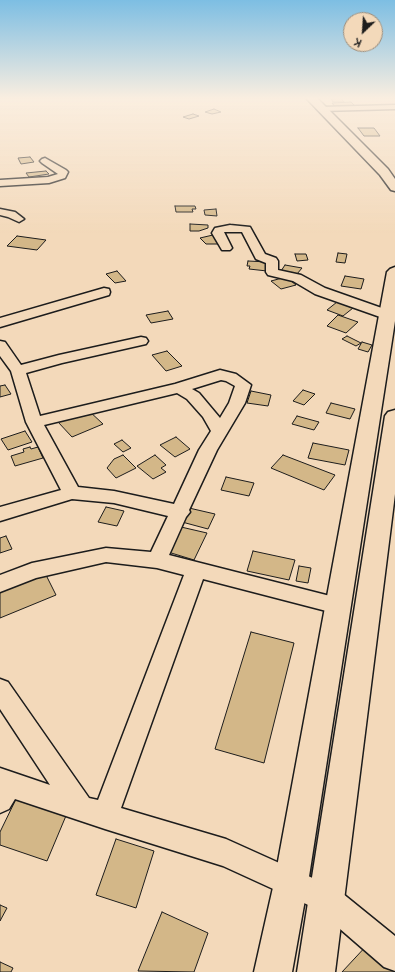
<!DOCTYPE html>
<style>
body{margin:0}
#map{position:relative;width:395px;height:972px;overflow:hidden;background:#f3d9ba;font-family:Pangolin,sans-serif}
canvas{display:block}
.north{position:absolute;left:343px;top:12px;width:40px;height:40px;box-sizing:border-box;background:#f3d9ba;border:1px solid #9d8d7b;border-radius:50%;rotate:205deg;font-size:11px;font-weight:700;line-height:16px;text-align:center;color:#1c1c1c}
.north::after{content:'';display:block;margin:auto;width:14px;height:18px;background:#1c1c1c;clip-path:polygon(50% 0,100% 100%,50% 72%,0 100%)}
</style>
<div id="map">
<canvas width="395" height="972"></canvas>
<div class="north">K</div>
</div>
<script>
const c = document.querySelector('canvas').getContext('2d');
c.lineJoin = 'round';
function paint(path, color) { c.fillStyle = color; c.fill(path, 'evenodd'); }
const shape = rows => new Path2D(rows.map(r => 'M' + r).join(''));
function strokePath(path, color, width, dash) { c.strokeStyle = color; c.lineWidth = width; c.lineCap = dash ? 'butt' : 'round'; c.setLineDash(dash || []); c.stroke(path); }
const building = shape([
 [341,98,344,102,333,102,331,99,341,98],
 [351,102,356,107,336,108,332,103,351,102],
 [214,109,221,112,212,114,205,112,214,109],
 [193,114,199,116,189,119,183,117,193,114],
 [358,128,374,128,380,136,364,136,358,128],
 [30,157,34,162,21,164,18,158,30,157],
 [46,171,49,174,29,177,26,173,46,171],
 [175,206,195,206,196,209,192,209,193,212,176,212,175,206],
 [216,209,217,216,205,215,204,210,216,209],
 [190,224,208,225,208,228,199,231,190,231,190,224],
 [213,235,221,244,206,244,200,238,213,235],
 [17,236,46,240,37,250,7,246,17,236],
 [338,253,347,254,345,263,336,262,338,253],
 [295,254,306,254,308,260,297,261,295,254],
 [248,261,268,262,267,271,249,269,250,266,247,266,248,261],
 [285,265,302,268,297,274,281,271,285,265],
 [117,271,126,281,115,283,106,274,117,271],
 [345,276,364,279,361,289,341,286,345,276],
 [286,277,296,285,281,289,271,281,286,277],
 [337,302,353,308,343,316,327,310,337,302],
 [168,311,173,319,151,323,146,315,168,311],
 [338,315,358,322,346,333,327,326,338,315],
 [347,336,361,343,356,346,342,339,347,336],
 [362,342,372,345,368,352,358,349,362,342],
 [167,351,182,366,166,371,152,355,167,351],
 [5,385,11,394,0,397,0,386,5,385],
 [303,390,315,394,304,405,293,401,303,390],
 [251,391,271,395,268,406,247,403,251,391],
 [331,403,355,409,350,419,326,413,331,403],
 [88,410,103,424,72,437,58,422,88,410],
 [297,416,319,422,314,430,292,424,297,416],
 [25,431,32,442,8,450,1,439,25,431],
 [176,437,190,449,175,457,160,445,176,437],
 [122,440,131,448,123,452,114,444,122,440],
 [313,443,349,450,345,465,308,458,313,443],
 [30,447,31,449,38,447,43,458,15,466,11,456,24,452,23,449,30,447],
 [123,455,136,468,116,478,107,468,114,459,123,455],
 [155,455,166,465,161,468,166,472,153,479,137,466,155,455],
 [283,455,335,475,324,490,271,468,283,455],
 [226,477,254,483,249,496,221,490,226,477],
 [106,507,124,511,117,526,98,522,106,507],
 [189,508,215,514,208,529,182,522,189,508],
 [181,527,207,533,194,560,168,552,181,527],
 [6,536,12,549,0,553,0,538,6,536],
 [253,551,295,560,289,580,247,571,253,551],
 [299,566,311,568,308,583,296,581,299,566],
 [44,571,56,595,0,618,0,588,44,571],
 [251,632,294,643,264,763,215,749,251,632],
 [18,795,68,811,47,861,0,845,0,832,18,795],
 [116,839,154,851,136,908,96,895,116,839],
 [0,905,7,908,0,921,0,905],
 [162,912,208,933,194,972,138,971,162,912],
 [369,943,395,972,342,972,369,943],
 [0,962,13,968,11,972,0,972,0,962]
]);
paint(building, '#d3b788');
strokePath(building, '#1c1c1c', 1);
const minor = shape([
 [395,105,395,109,321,111,317,109,321,107,395,105],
 [45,158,66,170,68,172,65,178,49,183,0,186,0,180,48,177,58,174,42,163,40,161,42,159,45,158],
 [0,209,15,212,24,219,19,222,8,217,0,215,0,209],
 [230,225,250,227,265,254,276,258,278,261,278,270,301,275,325,288,393,312,395,315,393,318,383,318,315,294,293,281,268,275,266,272,266,263,256,259,242,232,224,232,232,248,230,250,222,250,212,233,215,228,230,225],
 [104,288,109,289,110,292,109,295,0,327,0,318,104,288],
 [141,337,146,338,148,341,146,344,62,363,26,373,40,416,175,384,220,370,236,374,251,385,245,403,217,450,189,510,190,512,186,517,169,555,338,598,345,600,349,606,345,612,338,614,203,579,121,808,226,839,337,889,395,936,395,971,384,967,317,909,223,866,105,829,15,799,9,809,0,813,0,768,50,785,0,709,0,679,8,682,89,798,98,800,184,575,157,568,106,562,36,578,0,592,0,575,32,563,106,548,151,552,168,516,114,503,72,499,0,521,0,507,61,490,26,422,11,371,0,356,0,341,5,342,21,365,59,355,141,337],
 [221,380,226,381,235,386,229,403,220,418,199,393,192,389,221,380],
 [177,393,187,399,203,417,211,431,199,450,174,504,114,491,78,487,44,425,177,393]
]);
const major = shape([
 [306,98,317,98,388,169,395,179,395,191,391,190,380,175,306,98],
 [395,267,395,321,308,883,292,972,254,972,274,883,387,272,390,269,395,267],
 [395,410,395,494,335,972,297,972,385,416,388,412,395,410]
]);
strokePath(minor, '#1c1c1c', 3);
strokePath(major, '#1c1c1c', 3);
paint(minor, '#f3d9ba');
paint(major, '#f3d9ba');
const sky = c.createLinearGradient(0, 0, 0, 234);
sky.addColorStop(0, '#7dbee3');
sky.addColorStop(0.42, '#faeee0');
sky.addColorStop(1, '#faeee000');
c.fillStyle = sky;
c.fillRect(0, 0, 395, 234);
</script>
